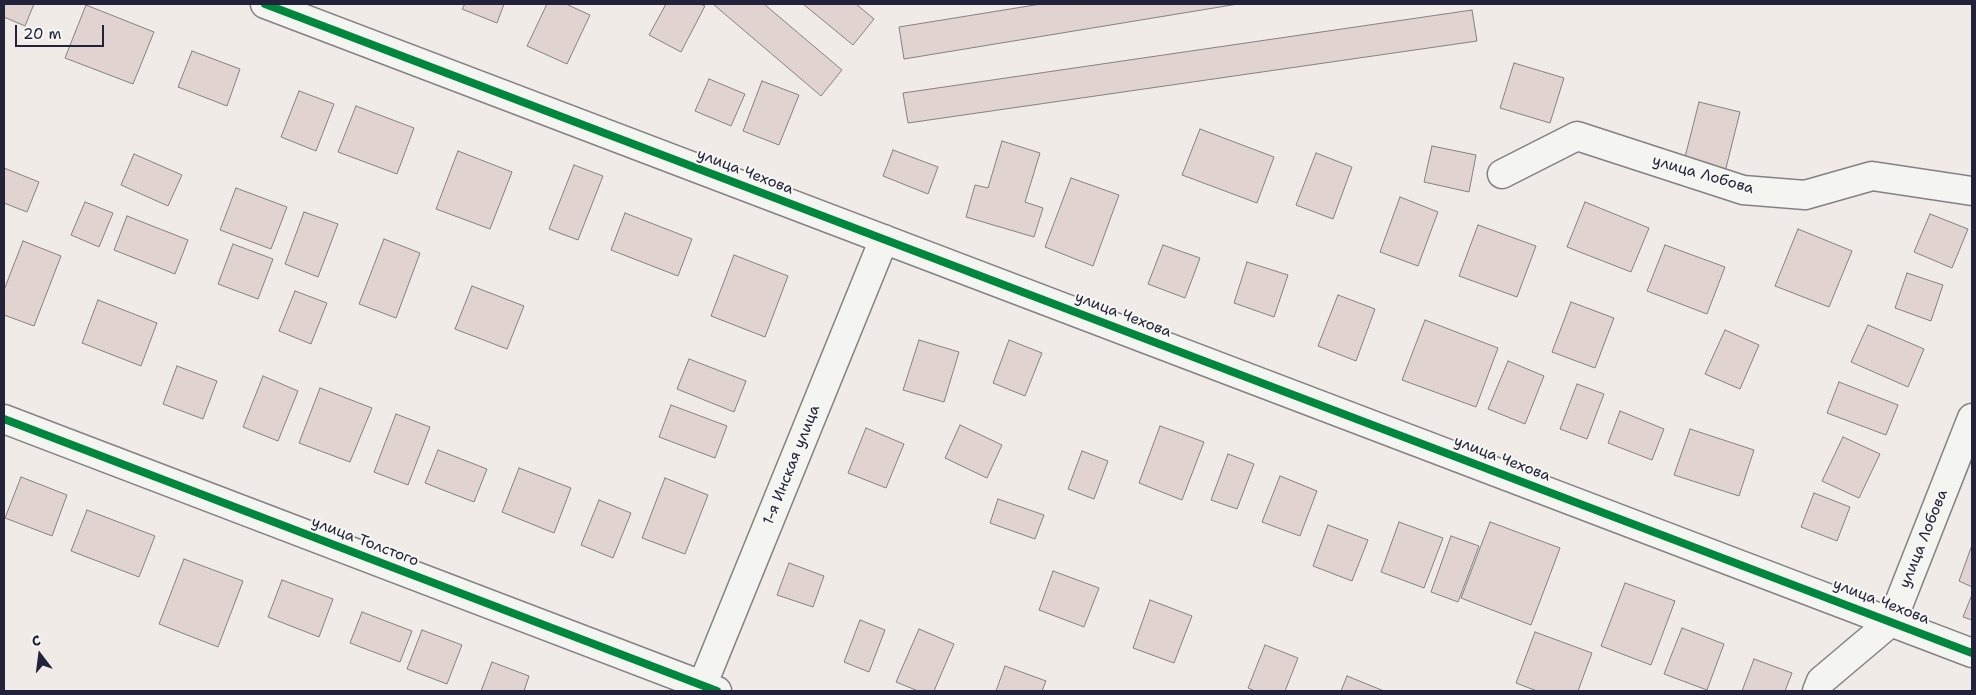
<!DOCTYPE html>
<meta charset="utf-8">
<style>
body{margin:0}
#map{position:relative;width:1976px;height:695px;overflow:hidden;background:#f1ebe7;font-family:"Shantell Sans",sans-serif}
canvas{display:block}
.frame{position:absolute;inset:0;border:5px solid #22223b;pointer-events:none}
.north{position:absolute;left:15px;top:630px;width:50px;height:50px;-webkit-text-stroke:4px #f6f6f2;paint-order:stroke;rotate:345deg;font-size:14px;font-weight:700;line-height:20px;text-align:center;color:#22223b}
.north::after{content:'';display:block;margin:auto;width:18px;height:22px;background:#22223b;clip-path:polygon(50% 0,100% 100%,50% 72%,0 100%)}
.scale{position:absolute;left:15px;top:25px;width:89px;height:22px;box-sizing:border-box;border:2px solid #22223b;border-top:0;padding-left:6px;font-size:15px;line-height:18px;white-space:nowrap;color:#22223b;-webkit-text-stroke:4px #f6f6f2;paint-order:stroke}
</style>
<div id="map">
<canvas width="1976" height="695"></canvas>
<div class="frame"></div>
<div class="north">С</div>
<div class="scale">20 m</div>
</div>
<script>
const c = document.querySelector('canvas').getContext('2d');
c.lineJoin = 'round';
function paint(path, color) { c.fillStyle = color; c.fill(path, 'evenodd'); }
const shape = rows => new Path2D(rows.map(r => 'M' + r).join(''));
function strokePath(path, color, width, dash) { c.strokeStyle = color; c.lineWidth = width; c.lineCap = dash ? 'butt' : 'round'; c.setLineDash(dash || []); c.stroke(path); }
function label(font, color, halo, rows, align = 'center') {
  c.font = font + ' "Shantell Sans",sans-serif'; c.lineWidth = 4; c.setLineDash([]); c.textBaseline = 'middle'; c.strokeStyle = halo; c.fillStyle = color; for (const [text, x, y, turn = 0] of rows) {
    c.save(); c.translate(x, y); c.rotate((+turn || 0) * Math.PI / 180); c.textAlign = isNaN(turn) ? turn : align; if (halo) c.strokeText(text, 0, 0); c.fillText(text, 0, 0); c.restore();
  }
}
const building = shape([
 [4,4,34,4,25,26,4,17,4,4],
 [465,4,504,4,497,23,462,9,465,4],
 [547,4,566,4,590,15,567,64,527,46,547,4],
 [666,4,700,4,705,6,681,52,649,35,666,4],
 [713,4,764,4,842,70,821,96,713,4],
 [803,4,856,4,874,19,853,45,803,4],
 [1041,4,1238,4,904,59,899,27,1041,4],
 [86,5,154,32,133,84,65,58,86,5],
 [1472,10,1477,41,908,123,903,93,1472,10],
 [192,51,240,69,227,106,178,87,192,51],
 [1514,63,1564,78,1550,123,1500,108,1514,63],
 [709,79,745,94,731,126,695,111,709,79],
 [762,81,799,95,779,145,743,131,762,81],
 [299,91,334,104,316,151,281,137,299,91],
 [1699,102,1740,112,1725,172,1684,161,1699,102],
 [356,106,414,128,397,174,338,152,356,106],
 [1200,129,1274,157,1257,203,1182,175,1200,129],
 [1002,141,1040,153,1025,202,1043,208,1034,237,966,217,975,185,988,188,1002,141],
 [1432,146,1476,155,1469,192,1424,182,1432,146],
 [893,150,938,167,928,194,883,176,893,150],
 [458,151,512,172,490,229,436,209,458,151],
 [1316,153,1352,167,1333,219,1296,205,1316,153],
 [134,154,182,175,168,206,121,185,134,154],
 [574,165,603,176,578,240,549,229,574,165],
 [4,168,39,182,27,212,4,203,4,168],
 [1071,178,1119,195,1093,266,1045,247,1071,178],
 [236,188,287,207,271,249,220,230,236,188],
 [1400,197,1438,212,1418,266,1380,252,1400,197],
 [85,202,113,213,99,247,71,235,85,202],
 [1585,202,1649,228,1631,272,1567,247,1585,202],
 [304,212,338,224,318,277,285,264,304,212],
 [625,213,692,239,678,276,611,250,625,213],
 [1930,214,1968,229,1952,268,1914,252,1930,214],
 [127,216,188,240,175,274,114,250,127,216],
 [1478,225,1536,246,1517,297,1459,276,1478,225],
 [1798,229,1852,251,1829,307,1775,286,1798,229],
 [384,239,420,253,396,318,359,304,384,239],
 [23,241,61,256,34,326,4,315,4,290,23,241],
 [233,244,273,259,258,299,218,284,233,244],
 [1163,245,1200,258,1185,298,1148,284,1163,245],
 [1665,245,1725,267,1707,314,1647,291,1665,245],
 [734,255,788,276,765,337,711,316,734,255],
 [1247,262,1288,275,1274,317,1234,303,1247,262],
 [1907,273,1943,285,1931,321,1895,308,1907,273],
 [472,286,524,306,507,349,455,329,472,286],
 [295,291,327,303,311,344,279,331,295,291],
 [1338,295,1375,309,1356,361,1318,346,1338,295],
 [98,300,157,323,141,366,82,343,98,300],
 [1571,302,1614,318,1595,368,1552,352,1571,302],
 [1425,320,1498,348,1476,407,1402,380,1425,320],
 [1868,325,1924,349,1908,387,1851,362,1868,325],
 [1725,330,1759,345,1740,389,1705,374,1725,330],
 [919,340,959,352,944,402,903,390,919,340],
 [1009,340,1042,353,1025,396,993,383,1009,340],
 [689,359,746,381,734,412,677,389,689,359],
 [1508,361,1544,376,1525,424,1488,409,1508,361],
 [177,366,217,381,203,419,163,404,177,366],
 [263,376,298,391,278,441,243,427,263,376],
 [1839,382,1898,405,1886,435,1827,413,1839,382],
 [1577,384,1604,394,1587,439,1560,429,1577,384],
 [320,388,372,408,350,462,299,443,320,388],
 [671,405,727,426,715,458,659,437,671,405],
 [1620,411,1664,429,1652,460,1608,443,1620,411],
 [396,414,430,427,408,485,374,472,396,414],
 [960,425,1002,445,987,478,945,458,960,425],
 [1160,426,1204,442,1182,500,1139,483,1160,426],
 [866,428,904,444,886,488,848,473,866,428],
 [1690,429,1754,450,1739,496,1674,475,1690,429],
 [1843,437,1880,454,1859,498,1822,481,1843,437],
 [438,450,487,469,474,502,425,483,438,450],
 [1082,451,1108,461,1094,499,1068,489,1082,451],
 [1228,454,1254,464,1237,509,1211,500,1228,454],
 [519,468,571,488,554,533,502,512,519,468],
 [1280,476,1317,491,1300,536,1262,522,1280,476],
 [21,477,67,495,52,536,5,518,21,477],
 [665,478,708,495,685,554,642,538,665,478],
 [1814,493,1850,507,1837,541,1801,527,1814,493],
 [998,499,1044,515,1035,539,990,523,998,499],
 [599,500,631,513,613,558,581,545,599,500],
 [87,510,155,536,139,577,71,551,87,510],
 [1399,522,1443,538,1424,588,1381,572,1399,522],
 [1490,522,1560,548,1531,625,1461,598,1490,522],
 [1328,525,1368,540,1352,581,1313,566,1328,525],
 [1451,536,1479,546,1458,602,1431,592,1451,536],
 [1972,545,1972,587,1959,581,1972,545],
 [184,559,243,581,218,647,159,624,184,559],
 [789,563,824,576,813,607,777,595,789,563],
 [1053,571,1099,588,1084,627,1039,610,1053,571],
 [282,580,333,599,319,637,268,617,282,580],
 [1625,583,1675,601,1651,665,1601,646,1625,583],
 [1971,597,1972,597,1972,620,1963,617,1971,597],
 [1150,600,1192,616,1174,663,1133,648,1150,600],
 [362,612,412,631,400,662,350,643,362,612],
 [860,620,885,630,869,672,844,662,860,620],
 [1682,628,1724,644,1707,690,1664,674,1682,628],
 [919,629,954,644,934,691,918,691,896,682,919,629],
 [422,630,462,645,447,684,407,669,422,630],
 [1535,632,1592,653,1578,691,1537,691,1516,683,1535,632],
 [1265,645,1298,658,1285,691,1255,691,1248,688,1265,645],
 [1754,659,1792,673,1785,691,1742,691,1754,659],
 [492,662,529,676,524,691,481,691,492,662],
 [1005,666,1046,681,1042,691,996,691,1005,666],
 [1347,676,1384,691,1341,691,1347,676]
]);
paint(building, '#e1d3cf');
strokePath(building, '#848184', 1);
const minor = shape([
 [265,4,1972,653],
 [1502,174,1577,136,1743,190,1805,195,1872,176,1972,191],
 [4,419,717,691],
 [700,691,884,239]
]);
const tertiary = shape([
 [1817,691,1821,681,1892,621,1972,418]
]);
strokePath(minor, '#848184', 31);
strokePath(tertiary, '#848184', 31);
strokePath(minor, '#f4f4f1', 28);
strokePath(tertiary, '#f4f4f1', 28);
strokePath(shape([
 [265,4,1972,653],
 [4,419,717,691]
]), '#00873e', 8);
label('15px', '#22223b', '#f6f6f2', [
 ["улица Чехова",745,172,21],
 ["улица Лобова",1703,175,16],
 ["улица Чехова",1123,315,21],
 ["улица Чехова",1502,459,21],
 ["1-я Инская улица",792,465,-68],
 ["улица Лобова",1924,539,-68],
 ["улица Толстого",365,542,21],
 ["улица Чехова",1881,602,21]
]);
</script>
